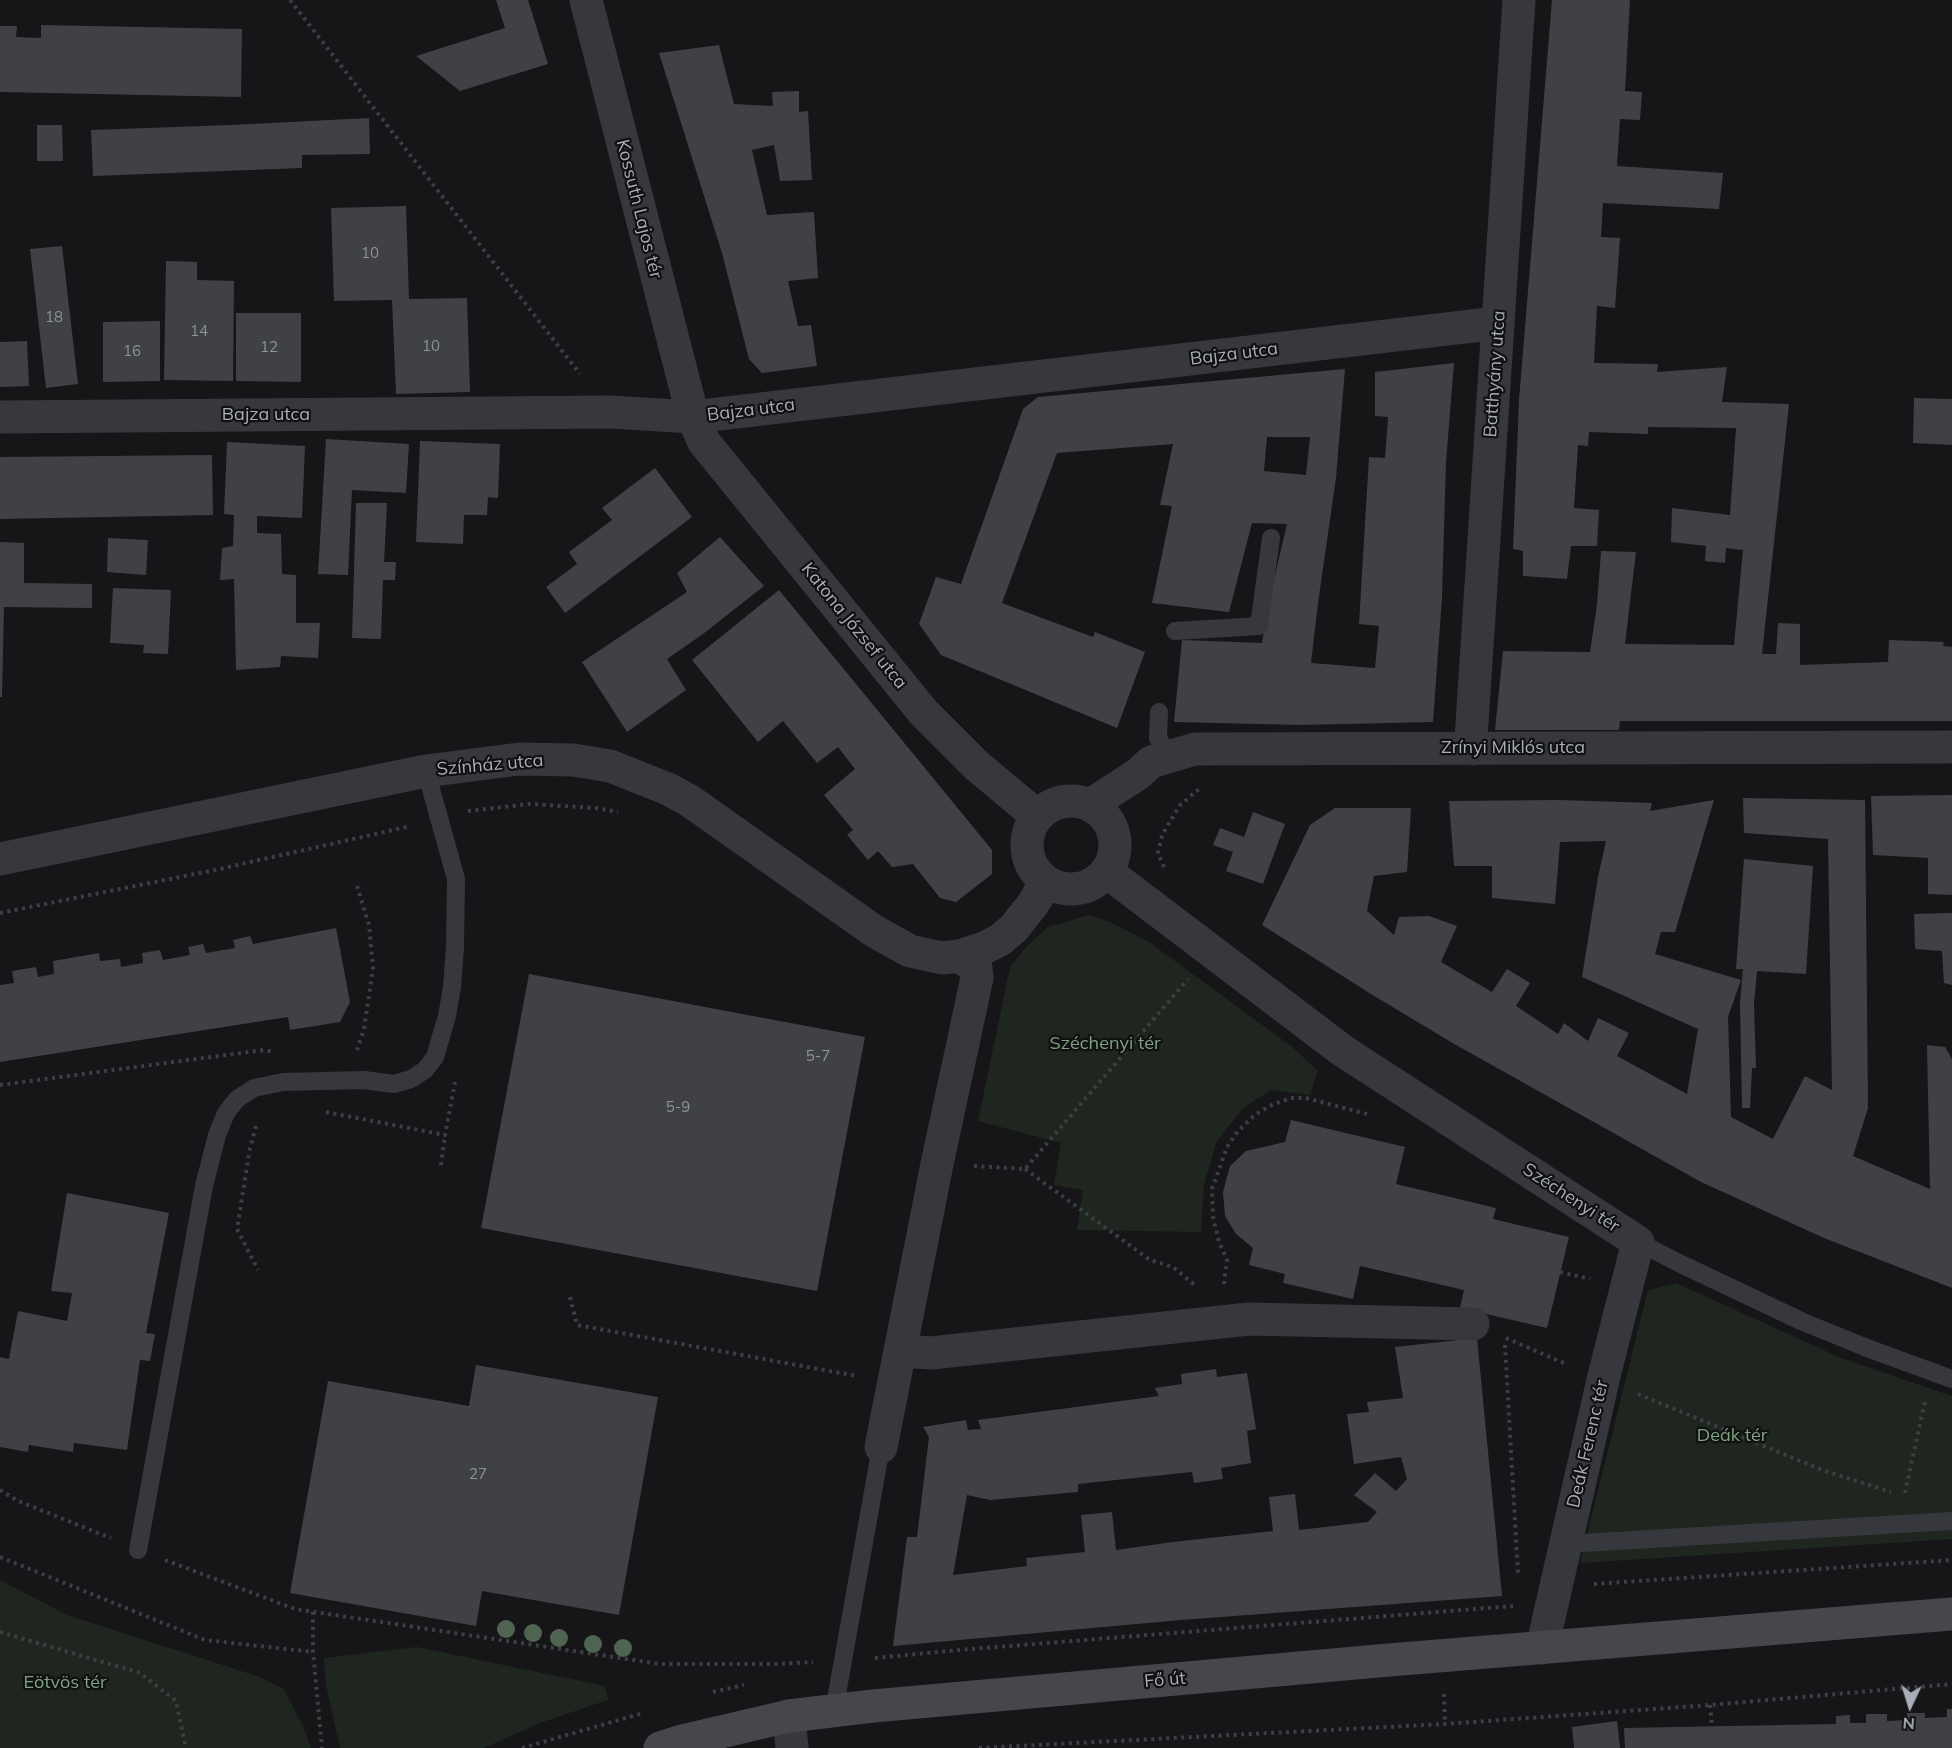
<!DOCTYPE html>
<meta charset="utf-8">
<style>
body{margin:0}
#map{position:relative;width:1952px;height:1748px;overflow:hidden;background:#161618;font-family:Mulish,sans-serif}
canvas{display:block}
.north{position:absolute;left:1880px;top:1676px;width:60px;height:60px;-webkit-text-stroke:4px #111113;paint-order:stroke;rotate:184deg;font-size:16px;font-weight:700;line-height:24px;text-align:center;color:#a8adb8}
.north::after{content:'';display:block;margin:auto;width:21px;height:27px;background:#a8adb8;clip-path:polygon(50% 0,100% 100%,50% 72%,0 100%)}
</style>
<div id="map">
<canvas width="1952" height="1748"></canvas>
<div class="north">N</div>
</div>
<script>
const c = document.querySelector('canvas').getContext('2d');
c.lineJoin = 'round';
function paint(path, color) { c.fillStyle = color; c.fill(path, 'evenodd'); }
const shape = rows => new Path2D(rows.map(r => 'M' + r).join(''));
function strokePath(path, color, width, dash) { c.strokeStyle = color; c.lineWidth = width; c.lineCap = dash ? 'butt' : 'round'; c.setLineDash(dash || []); c.stroke(path); }
function label(font, color, halo, rows, align = 'center') {
  c.font = font + ' Mulish,sans-serif'; c.lineWidth = 4.5; c.setLineDash([]); c.textBaseline = 'middle'; c.strokeStyle = halo; c.fillStyle = color; for (const [text, x, y, turn = 0] of rows) {
    c.save(); c.translate(x, y); c.rotate((+turn || 0) * Math.PI / 180); c.textAlign = isNaN(turn) ? turn : align; if (halo) c.strokeText(text, 0, 0); c.fillText(text, 0, 0); c.restore();
  }
}
paint(shape([
 [1089,915,1110,922,1149,942,1291,1046,1318,1071,1310,1095,1272,1090,1244,1107,1217,1141,1204,1184,1201,1232,1077,1230,1083,1190,1054,1185,1061,1143,978,1121,1010,967,1027,946,1048,927],
 [1676,1283,1841,1358,1952,1396,1952,1539,1580,1563,1648,1290],
 [0,1580,67,1615,260,1677,284,1689,303,1726,311,1748,0,1748],
 [417,1647,605,1686,608,1700,540,1723,484,1748,340,1748,326,1685,324,1658]
]), '#1e261f');
paint(shape([
 [496,0,528,0,548,64,460,91,416,56,505,28],
 [1552,0,1630,0,1625,91,1642,92,1640,120,1620,119,1617,166,1723,173,1719,209,1603,203,1601,237,1620,238,1615,308,1597,306,1594,363,1658,364,1657,372,1727,367,1722,402,1789,404,1762,654,1776,654,1778,623,1800,624,1800,665,1888,662,1889,640,1944,642,1943,646,1952,647,1952,721,1620,721,1619,730,1495,730,1503,651,1590,652,1597,605,1601,551,1636,552,1625,644,1734,645,1743,550,1726,548,1725,563,1705,561,1706,546,1671,542,1672,508,1730,515,1736,428,1648,427,1648,434,1589,432,1588,446,1578,445,1574,508,1599,510,1597,546,1571,546,1567,579,1523,576,1523,551,1513,549,1519,400],
 [41,25,242,29,241,97,0,92,0,26,17,26,16,37,41,38],
 [719,45,734,104,773,106,772,92,799,91,799,112,808,111,812,180,780,181,774,145,752,150,767,215,814,212,818,278,788,281,798,326,811,325,817,366,762,373,749,359,722,253,659,53],
 [369,118,370,154,302,155,302,168,93,176,91,130,231,125],
 [37,125,62,125,63,161,37,161],
 [406,206,409,299,467,298,470,392,396,394,392,300,334,301,331,208],
 [62,246,78,384,46,388,30,249],
 [166,261,197,262,197,280,234,281,233,381,164,380],
 [236,313,301,313,301,382,236,381],
 [160,321,160,381,103,382,103,322],
 [27,341,29,386,0,387,0,342],
 [1454,363,1446,462,1442,597,1433,722,1302,725,1174,722,1182,640,1262,643,1269,601,1287,524,1252,523,1229,612,1152,603,1172,506,1160,505,1173,444,1057,453,1002,603,1093,637,1095,632,1145,652,1117,728,941,655,919,624,936,577,961,584,1023,409,1038,397,1345,369,1336,478,1318,603,1311,663,1375,668,1379,626,1359,624,1369,457,1385,458,1388,417,1375,416,1375,372],
 [1267,437,1310,437,1306,475,1264,471],
 [1914,398,1952,399,1952,445,1913,443],
 [326,439,409,444,406,493,352,490,348,575,318,574],
 [420,441,500,444,498,498,488,497,487,515,464,515,463,544,416,542],
 [227,442,305,446,302,518,257,516,257,533,281,534,282,574,296,575,296,623,320,623,318,658,281,656,280,667,236,670,234,579,220,580,222,548,233,546,234,515,224,514],
 [212,455,213,515,0,519,0,457],
 [655,468,692,517,565,613,546,587,577,564,569,552,612,520,602,508],
 [356,503,387,503,384,562,396,562,395,580,383,580,381,639,352,638],
 [720,537,764,586,703,634,667,659,686,690,627,732,582,662,687,592,677,573],
 [108,538,148,540,146,575,107,572],
 [0,542,24,543,24,583,92,584,92,608,4,607,2,697,0,697],
 [113,588,171,590,168,654,143,653,144,645,110,643],
 [779,590,992,850,992,874,956,902,940,898,913,864,892,867,878,851,868,860,847,835,853,830,824,795,855,769,838,747,817,763,783,721,758,742,692,660],
 [1952,795,1952,895,1928,894,1928,858,1873,855,1871,796],
 [1743,798,1865,800,1868,1108,1853,1156,1930,1189,1927,1045,1945,1047,1952,1059,1952,1288,1824,1238,1701,1182,1456,1045,1371,994,1262,925,1310,825,1335,808,1411,808,1407,872,1374,876,1367,911,1394,935,1399,917,1429,916,1457,926,1441,962,1492,992,1507,969,1530,983,1516,1006,1558,1034,1564,1023,1588,1041,1598,1018,1629,1033,1617,1056,1687,1094,1698,1029,1582,977,1598,877,1606,841,1560,842,1555,904,1492,898,1492,866,1454,866,1449,801,1560,800,1652,803,1650,811,1714,800,1675,932,1661,932,1655,954,1741,980,1728,1017,1731,1117,1773,1139,1805,1076,1832,1090,1828,839,1744,833],
 [1253,812,1285,824,1263,884,1226,871,1233,852,1213,845,1220,828,1244,837],
 [1744,859,1813,866,1806,974,1757,971,1754,1004,1756,1068,1752,1068,1750,1108,1742,1108,1740,1002,1743,969,1736,969],
 [1952,913,1952,985,1944,983,1942,951,1915,949,1914,914],
 [336,928,350,1002,340,1022,290,1030,288,1017,0,1062,0,985,14,983,12,971,36,967,38,977,54,974,53,961,99,953,100,961,120,959,121,967,143,963,142,953,160,950,163,960,190,955,188,947,203,944,206,953,235,948,233,940,250,936,253,944],
 [529,974,865,1037,817,1291,481,1228],
 [1291,1120,1405,1147,1396,1184,1496,1208,1493,1219,1569,1237,1547,1328,1460,1308,1464,1290,1360,1266,1353,1299,1283,1283,1285,1274,1249,1265,1253,1248,1236,1234,1225,1216,1223,1192,1230,1166,1246,1151,1285,1142],
 [67,1193,169,1213,146,1333,155,1334,150,1361,140,1360,127,1450,74,1443,73,1452,29,1445,28,1452,0,1447,0,1357,9,1359,18,1311,67,1321,72,1293,51,1291],
 [1477,1338,1502,1596,1181,1620,893,1646,907,1537,917,1537,929,1437,923,1427,966,1420,968,1430,981,1429,978,1420,1159,1396,1155,1388,1182,1384,1181,1374,1216,1369,1217,1377,1247,1373,1256,1429,1247,1431,1251,1463,1221,1468,1223,1479,1194,1483,1192,1472,1078,1484,1078,1492,990,1500,967,1495,953,1575,1027,1566,1026,1558,1085,1552,1081,1515,1112,1512,1116,1550,1173,1542,1273,1531,1269,1497,1295,1494,1299,1530,1368,1522,1377,1512,1354,1495,1375,1473,1396,1491,1407,1479,1401,1457,1354,1464,1347,1414,1369,1412,1367,1402,1403,1398,1395,1347],
 [476,1365,658,1397,619,1615,482,1591,476,1626,290,1593,328,1381,469,1406],
 [1947,1709,1952,1709,1952,1748,1625,1748,1624,1728,1836,1724,1836,1716,1850,1715,1850,1723,1866,1723,1866,1714,1887,1714,1887,1721,1907,1720,1907,1713,1925,1713,1925,1718,1947,1717],
 [1617,1721,1620,1748,1574,1748,1572,1727]
]), '#404145');
strokePath(shape([
 [290,0,580,374],
 [468,811,530,804,595,808,618,812],
 [1164,867,1158,853,1162,835,1180,805,1199,789],
 [357,886,369,925,373,968,364,1029,357,1050],
 [0,913,215,870,411,826],
 [0,1085,264,1050,275,1052],
 [326,1112,445,1135,455,1082],
 [256,1126,250,1148,237,1229,258,1270],
 [441,1165,445,1135],
 [974,1166,1025,1169,1188,979],
 [1025,1169,1150,1260,1173,1267,1197,1287],
 [1560,1272,1590,1279],
 [1224,1284,1227,1260,1219,1242,1213,1217,1212,1189,1227,1147,1238,1131,1256,1114,1272,1105,1291,1098,1306,1098,1371,1115],
 [570,1297,577,1325,857,1376],
 [1506,1338,1568,1365],
 [1505,1345,1518,1574],
 [1638,1394,1822,1470,1891,1492],
 [0,1490,18,1501,111,1538],
 [1905,1493,1925,1401],
 [0,1557,205,1640,313,1652],
 [165,1560,295,1609,660,1664,776,1664,813,1662],
 [1594,1584,1952,1560],
 [313,1612,313,1652,322,1748],
 [0,1632,140,1673,176,1701,186,1748],
 [875,1658,959,1650,1513,1606],
 [713,1692,744,1685],
 [1444,1694,1445,1724],
 [1710,1705,1712,1727],
 [522,1748,643,1713],
 [979,1748,1445,1724,1710,1705,1952,1684]
]), '#3d3f44', 4, [3, 4.5]);
strokePath(shape([
 [1175,631,1259,626,1271,538],
 [1159,712,1158,738,1169,756],
 [1638,1242,1681,1264,1801,1321,1867,1348,1952,1379],
 [1566,1544,1952,1521],
 [138,1550,204,1186,217,1135,226,1113,237,1099,254,1088,283,1082,364,1080,394,1084,411,1079,425,1070,435,1057,447,1016,452,987,455,947,456,879,426,771],
 [834,1711,881,1447]
]), '#37383d', 18);
strokePath(shape([
 [586,0,693,417,704,442,924,713,976,765,1037,816],
 [0,417,610,412,693,417,1498,323],
 [1473,749,1471,739,1519,0],
 '1027 845a44 44 0 1 1 88 0a44 44 0 1 1-88 0Z',
 [1090,805,1138,774,1151,762,1195,749,1952,747],
 [0,859,426,771,519,759,573,760,610,766,668,789,690,801,874,931,910,951,942,958,960,956,984,948,1000,940,1014,928,1033,904,1046,882],
 [1107,872,1343,1051,1638,1242,1603,1380,1542,1648],
 [900,1351,931,1353,1249,1319,1473,1324],
 [881,1447,937,1164,977,978,976,968,960,956],
 [789,1716,792,1748]
]), '#37383d', 33);
strokePath(shape([
 [660,1748,682,1741,789,1716,873,1706,1389,1660,1952,1614]
]), '#45474d', 33);
c.fillStyle = '#506452';
for (const [x, y] of [
 [506,1629],
 [533,1633],
 [559,1638],
 [593,1644],
 [623,1648]
]) { c.beginPath(); c.arc(x, y, 9, 0, 2 * Math.PI); c.fill(); }
label('15px', '#8e929b', null, [
 ["10",370,253],
 ["18",54,317],
 ["14",199,331],
 ["10",431,346],
 ["12",269,347],
 ["16",132,351],
 ["5-7",818,1056],
 ["5-9",678,1107],
 ["27",478,1474]
]);
label('18px', '#a8adb8', '#111113', [
 ["Kossuth Lajos tér",639,209,76],
 ["Bajza utca",1234,354,-7],
 ["Batthyány utca",1495,374,-86],
 ["Bajza utca",751,410,-7],
 ["Bajza utca",266,415],
 ["Katona József utca",854,626,51],
 ["Zrínyi Miklós utca",1513,748],
 ["Színház utca",490,765,-5],
 ["Széchenyi tér",1571,1198,33],
 ["Deák Ferenc tér",1588,1444,-77],
 ["Fő út",1165,1680,-5]
]);
label('18px', '#7fa381', '#111113', [
 ["Széchenyi tér",1105,1044],
 ["Deák tér",1732,1436],
 ["Eötvös tér",65,1683]
]);
</script>
